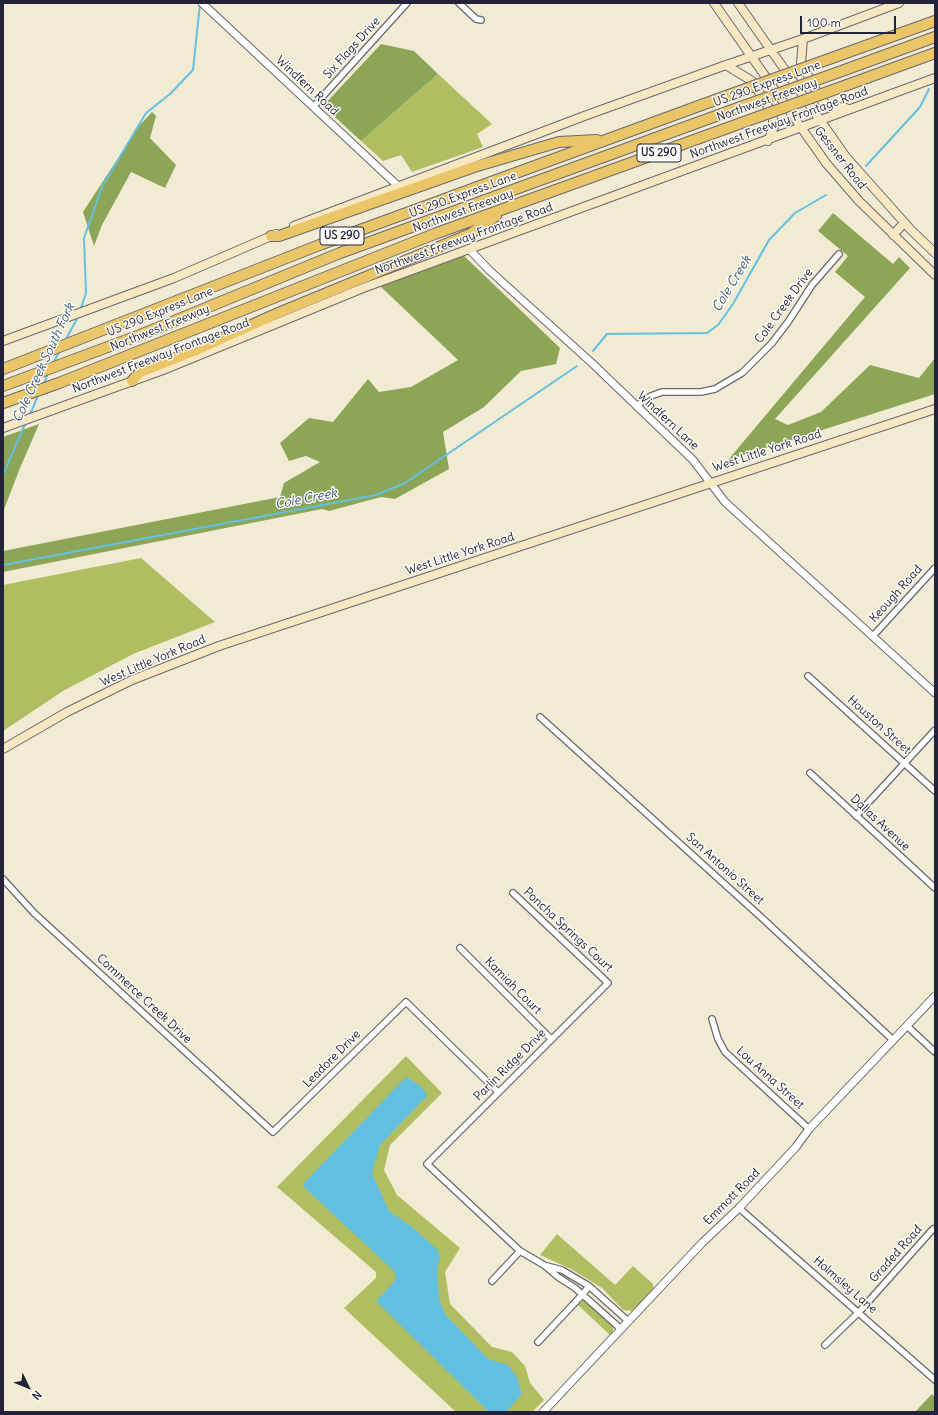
<!DOCTYPE html>
<style>
body{margin:0}
#map{position:relative;width:938px;height:1415px;overflow:hidden;background:#f0ebd2;font-family:Delius,sans-serif}
canvas{display:block}
.frame{position:absolute;inset:0;border:4px solid #22223b;pointer-events:none}
.north{position:absolute;left:8px;top:1367px;width:40px;height:40px;-webkit-text-stroke:3px #fdfcf7;paint-order:stroke;rotate:133deg;font-size:11px;font-weight:700;line-height:16px;text-align:center;color:#22223b}
.north::after{content:'';display:block;margin:auto;width:14px;height:18px;background:#22223b;clip-path:polygon(50% 0,100% 100%,50% 72%,0 100%)}
.scale{position:absolute;left:800px;top:16px;width:96px;height:18px;box-sizing:border-box;border:2px solid #22223b;border-top:0;padding-left:5px;font-size:12px;line-height:14px;white-space:nowrap;color:#22223b;-webkit-text-stroke:3px #fdfcf7;paint-order:stroke}
</style>
<div id="map">
<canvas width="938" height="1415"></canvas>
<div class="frame"></div>
<div class="north">N</div>
<div class="scale">100 m</div>
</div>
<script>
const c = document.querySelector('canvas').getContext('2d');
c.lineJoin = 'round';
function paint(path, color) { c.fillStyle = color; c.fill(path, 'evenodd'); }
const shape = rows => new Path2D(rows.map(r => 'M' + r).join(''));
function strokePath(path, color, width, dash) { c.strokeStyle = color; c.lineWidth = width; c.lineCap = dash ? 'butt' : 'round'; c.setLineDash(dash || []); c.stroke(path); }
function label(font, color, halo, rows, align = 'center') {
  c.font = font + ' Delius,sans-serif'; c.lineWidth = 3; c.setLineDash([]); c.textBaseline = 'middle'; c.strokeStyle = halo; c.fillStyle = color; for (const [text, x, y, turn = 0] of rows) {
    c.save(); c.translate(x, y); c.rotate((+turn || 0) * Math.PI / 180); c.textAlign = isNaN(turn) ? turn : align; if (halo) c.strokeText(text, 0, 0); c.fillText(text, 0, 0); c.restore();
  }
}
paint(shape([
 [438,74,492,124,477,134,483,147,412,172,401,155,383,161,361,141],
 [141,558,215,622,133,654,63,691,3,731,3,585],
 [406,1056,442,1093,390,1145,384,1170,397,1195,460,1248,445,1272,450,1304,492,1347,512,1352,525,1366,530,1383,544,1400,532,1412,456,1412,344,1308,376,1278,376,1272,277,1187],
 [557,1234,615,1285,633,1266,653,1284,654,1294,634,1311,623,1310,602,1288,571,1269,540,1255],
 [581,1301,588,1301,613,1325,613,1334,610,1335,578,1305]
]), '#b0be61');
paint(shape([
 [381,44,414,51,438,74,361,141,323,106],
 [152,112,156,116,150,138,176,165,165,188,131,172,102,225,94,246,83,212,139,126],
 [833,213,893,264,899,257,910,268,775,419,788,425,821,412,870,365,919,378,935,358,935,394,728,460,865,297,835,272,848,256,818,231],
 [462,254,560,348,556,364,521,371,484,407,443,432,449,469,395,499,381,497,329,511,322,509,3,572,3,551,280,497,284,483,320,462,306,456,289,461,280,443,309,418,333,422,368,379,379,392,411,387,458,360,380,286],
 [39,424,20,468,3,512,3,437],
 [932,1394,935,1397,935,1412,915,1412]
]), '#8ca557');
paint(shape([
 [406,1077,418,1084,425,1091,427,1096,380,1145,372,1173,389,1211,412,1227,438,1250,440,1258,437,1269,438,1285,440,1302,446,1315,488,1359,508,1365,517,1377,522,1394,506,1412,489,1412,376,1301,394,1282,396,1277,394,1271,304,1187,304,1183]
]), '#63c0e1');
strokePath(shape([
 [866,166,920,107,929,89],
 [80,311,86,293,84,238,102,187,146,113,170,94,193,70,200,4],
 [66,339,78,317],
 [593,351,607,334,707,333,718,325,733,304,769,240,795,213,826,195],
 [53,364,60,350],
 [44,384,48,373],
 [29,417,39,393],
 [3,475,26,422],
 [3,565,376,495,405,483,577,366]
]), '#63c0e1', 2);
const minor = shape([
 [459,3,476,19,481,20],
 [313,107,407,3],
 [636,406,651,396,662,392,701,392,715,389,742,373,772,343,788,322,812,285,839,254],
 [873,636,935,568],
 [808,676,935,791],
 [540,717,762,918,893,1040],
 [810,773,935,888],
 [856,816,935,730],
 [3,879,34,913,273,1132,406,1002,498,1092],
 [513,893,608,983,427,1164,520,1251,544,1265,558,1277,575,1288,621,1329],
 [460,948,551,1039],
 [712,1019,718,1039,725,1052,809,1129],
 [907,1026,935,1052],
 [739,1208,935,1380],
 [547,1266,562,1270,589,1286,628,1321],
 [492,1281,520,1251],
 [538,1342,583,1294,589,1286],
 [825,1345,859,1312,933,1229]
]);
const tertiary = shape([
 [202,3,398,186],
 [469,249,489,270,593,364,693,460,725,502,935,693],
 [543,1412,702,1243,739,1208,796,1147,809,1129,935,996]
]);
const secondary = shape([
 [714,3,826,163,859,201,935,275],
 [738,3,846,157,911,230,935,253],
 [803,39,801,63,822,101,829,106,846,108],
 [726,65,752,81,772,113,774,127,768,141],
 [294,226,587,115,726,65,803,39,899,3],
 [893,235,904,223],
 [3,341,174,278,276,234],
 [3,428,163,370,363,288,935,78],
 [3,749,67,712,132,680,219,646,935,409]
]);
const motorway = shape([
 [829,59,935,21],
 [839,72,935,37],
 [847,85,935,53],
 [271,236,279,236,474,167,559,142,597,140],
 [3,369,322,244,726,96],
 [132,381,140,372,203,347,278,313,470,234,496,216],
 [3,386,140,335,340,253,735,109],
 [3,403,59,383,437,233,744,122]
]);
strokePath(minor, '#6a6870', 8);
strokePath(tertiary, '#6a6870', 9);
strokePath(secondary, '#6a6870', 10);
strokePath(motorway, '#6a6870', 12);
strokePath(minor, '#fff', 5.5);
strokePath(tertiary, '#fff', 7);
strokePath(secondary, '#f7e8c3', 8);
strokePath(motorway, '#ebc669', 10);
const motorwayBridge = shape([
 [726,96,829,59],
 [735,109,839,72],
 [744,122,847,85]
]);
strokePath(motorwayBridge, '#6a6870', 12, []);
strokePath(motorwayBridge, '#ebc669', 10);
for (const [x, y, w] of [
 [659,153,44],
 [342,236,44]
]) { const box = new Path2D(); box.roundRect(x - w / 2, y - 9, w, 18, 3); c.fillStyle = '#fdfcf7'; c.fill(box); strokePath(box, '#22223b', 1); }
label('bold 11px', '#22223b', null, [
 ["US 290",659,153],
 ["US 290",342,236]
]);
label('12px', '#22223b', '#fdfcf7', [
 ["Six Flags Drive",352,48,-48],
 ["US 290 Express Lane",767,84,-20],
 ["Windfern Road",307,86,43],
 ["Northwest Freeway",767,100,-20],
 ["Northwest Freeway Frontage Road",779,123,-20],
 ["Gessner Road",840,158,52],
 ["US 290 Express Lane",463,195,-20],
 ["Northwest Freeway",463,211,-20],
 ["Northwest Freeway Frontage Road",464,239,-20],
 ["Cole Creek Drive",784,306,-54],
 ["US 290 Express Lane",160,312,-22],
 ["Northwest Freeway",160,328,-22],
 ["Northwest Freeway Frontage Road",161,356,-21],
 ["Windfern Lane",668,421,43],
 ["West Little York Road",767,451,-18],
 ["West Little York Road",460,554,-18],
 ["Keough Road",896,594,-48],
 ["West Little York Road",153,661,-23],
 ["Houston Street",879,725,42],
 ["Dallas Avenue",880,823,43],
 ["San Antonio Street",725,869,42],
 ["Poncha Springs Court",568,930,43],
 ["Kamiah Court",513,986,45],
 ["Commerce Creek Drive",144,999,43],
 ["Leadore Drive",332,1059,-45],
 ["Parlin Ridge Drive",510,1065,-45],
 ["Lou Anna Street",770,1078,42],
 ["Emmott Road",732,1197,-45],
 ["Graded Road",896,1254,-48],
 ["Holmsley Lane",845,1285,41]
]);
label('italic 13px', '#395975', '#fdfcf7', [
 ["Cole Creek",732,284,-59],
 ["Cole Creek South Fork",44,363,-65],
 ["Cole Creek",306,499,-11]
]);
</script>
